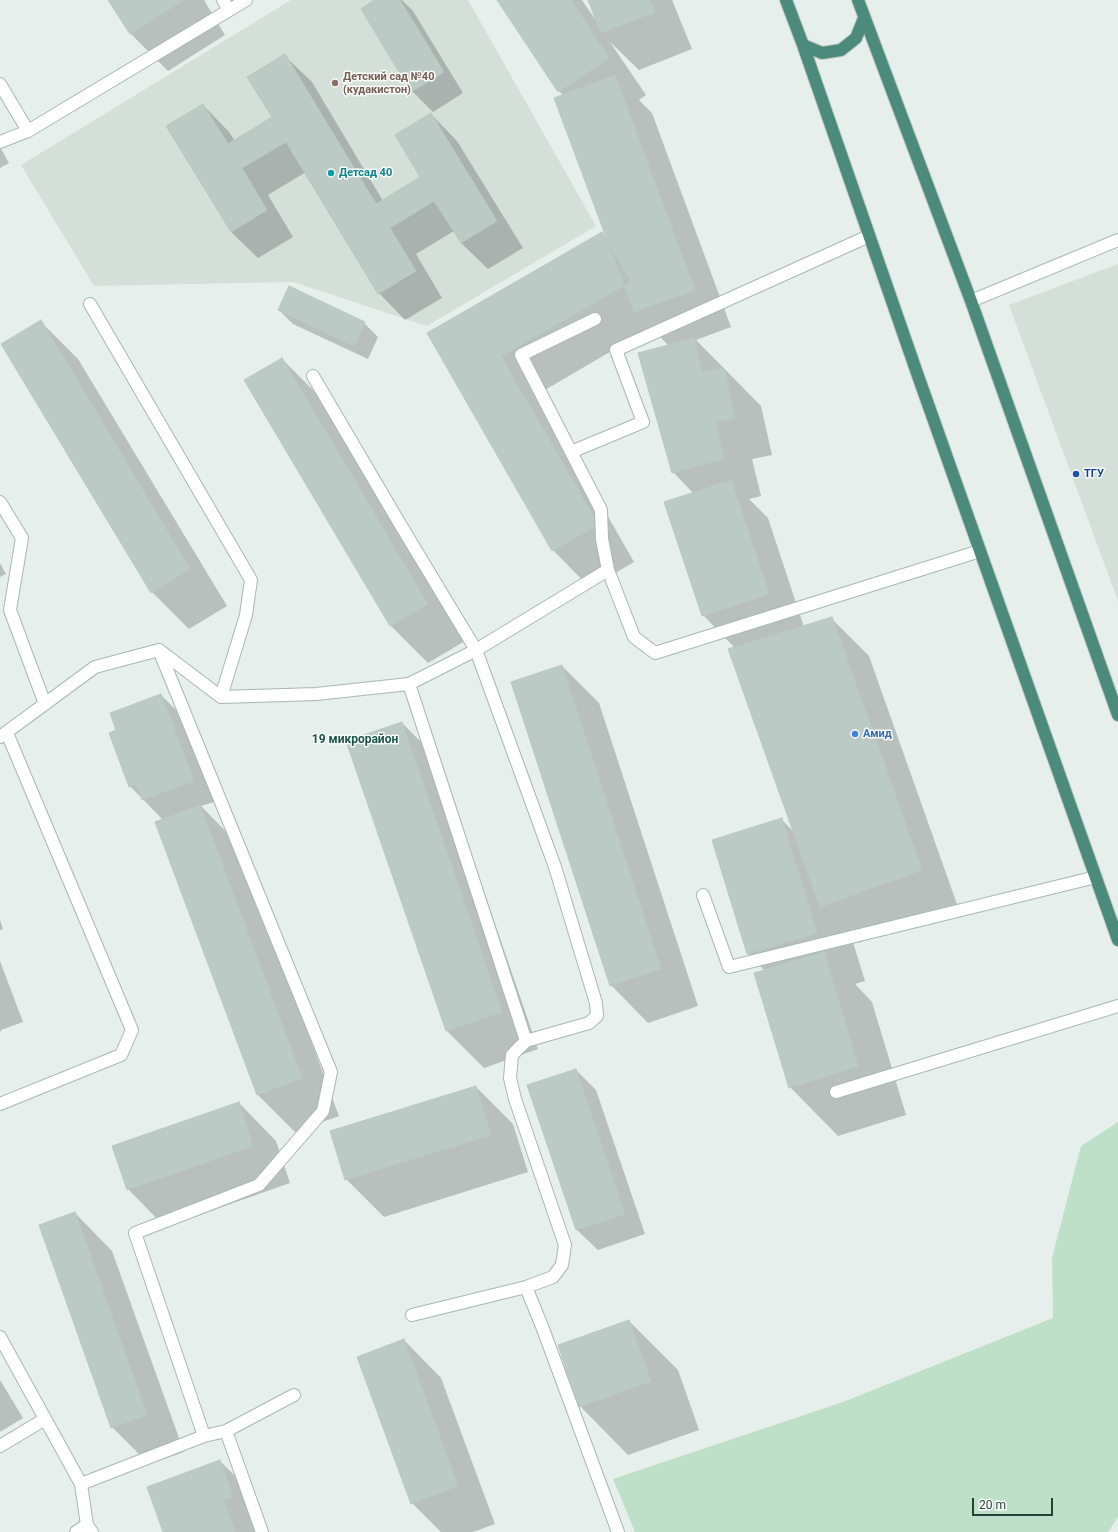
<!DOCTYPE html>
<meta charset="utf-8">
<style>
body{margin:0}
#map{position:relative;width:1118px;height:1532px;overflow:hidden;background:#e6efeb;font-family:Roboto,sans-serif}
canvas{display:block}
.scale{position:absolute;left:972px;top:1498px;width:81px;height:18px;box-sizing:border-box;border:2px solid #24423a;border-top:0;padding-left:5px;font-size:12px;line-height:14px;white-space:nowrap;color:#24423a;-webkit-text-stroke:3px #f7fbf9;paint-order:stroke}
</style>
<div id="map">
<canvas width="1118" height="1532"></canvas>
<div class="scale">20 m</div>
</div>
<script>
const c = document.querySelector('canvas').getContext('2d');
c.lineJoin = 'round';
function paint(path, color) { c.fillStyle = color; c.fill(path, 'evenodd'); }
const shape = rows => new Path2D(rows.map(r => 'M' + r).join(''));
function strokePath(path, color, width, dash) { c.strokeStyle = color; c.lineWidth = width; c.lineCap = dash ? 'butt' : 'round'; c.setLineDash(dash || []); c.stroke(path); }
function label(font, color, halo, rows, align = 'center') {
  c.font = font + ' Roboto,sans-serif'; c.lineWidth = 3; c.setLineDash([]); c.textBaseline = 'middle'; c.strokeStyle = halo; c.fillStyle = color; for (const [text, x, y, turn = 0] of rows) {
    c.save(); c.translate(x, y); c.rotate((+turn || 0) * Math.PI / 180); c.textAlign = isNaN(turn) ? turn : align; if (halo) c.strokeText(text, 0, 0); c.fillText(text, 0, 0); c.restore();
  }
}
paint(shape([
 [291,0,468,0,596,226,427,326,293,282,94,286,21,165],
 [1118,264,1118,601,1009,305]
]), '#d4dfda');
paint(shape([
 [1118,1122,1118,1517,1108,1532,635,1532,613,1479,843,1402,1053,1318,1052,1258,1081,1146]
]), '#bfe0c8');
paint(shape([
 [109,0,204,0,225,35,168,71,131,34],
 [376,0,402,0,413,11,463,93,433,112,412,91,362,9],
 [498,0,582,0,597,22,589,0,672,0,692,49,639,70,610,42,646,95,639,100,652,113,731,327,696,340,761,406,772,455,752,459,761,496,749,499,768,518,804,627,831,618,869,656,958,907,858,943,851,936,865,981,855,984,872,1002,906,1115,838,1136,790,1087,765,971,748,954,714,840,782,820,795,833,735,648,703,615,693,493,673,472,669,346,651,328,538,394,634,562,590,588,553,550,429,334,602,233,608,240,563,95,559,91],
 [285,56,312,82,383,201,422,177,431,114,457,141,523,248,488,269,461,243,454,231,416,254,442,298,405,320,379,293,306,172,268,195,293,237,258,258,231,232,168,126,203,105,229,132,235,141,273,118],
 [0,147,9,163,0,168],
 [279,310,364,323,378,337,368,359,293,324],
 [40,321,78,359,227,606,189,629,152,592],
 [282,359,319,396,465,641,428,663,391,626,246,380],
 [0,563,6,574,0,577],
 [562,666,599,703,698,1006,648,1023,611,985],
 [161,695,181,715,214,802,201,806,237,843,339,1116,295,1132,258,1095,163,820,130,786,118,730],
 [402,723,439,760,538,1049,484,1068,447,1031],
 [0,920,3,929,0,930],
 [0,961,23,1022,1,1030,0,1033],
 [576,1070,596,1090,645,1234,598,1250,577,1230,529,1086],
 [476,1087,513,1124,528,1172,384,1217,346,1179],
 [239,1103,276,1141,290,1183,165,1227,128,1189],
 [75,1213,112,1251,184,1452,149,1464,112,1427],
 [629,1321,678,1370,699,1430,628,1455,580,1406],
 [404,1340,441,1378,495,1524,473,1532,441,1532,412,1503],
 [0,1380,23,1418,0,1432],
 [220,1461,257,1498,269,1532,164,1532]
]), '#0003');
const building = shape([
 [108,0,184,0,130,34,108,0],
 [374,0,400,0,444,72,411,92,361,9,374,0],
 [497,0,571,0,609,58,558,92,497,0],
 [588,0,650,0,655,12,601,33,588,0],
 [285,54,376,204,420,177,395,135,431,113,497,221,461,243,434,201,390,228,416,271,378,294,286,142,242,168,267,210,231,232,166,126,203,104,228,144,272,117,247,77,285,54],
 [615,75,695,290,634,312,554,98,615,75],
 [602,232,631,282,501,356,598,525,552,551,427,333,602,232],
 [289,286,365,322,354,346,278,310,289,286],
 [41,320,190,569,151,593,1,344,41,320],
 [694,338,702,372,724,368,735,418,716,422,724,459,672,473,638,353,694,338],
 [282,358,428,604,390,626,244,380,282,358],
 [731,480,769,594,702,616,664,502,731,480],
 [832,617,922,870,820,907,728,649,832,617],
 [562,665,661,969,610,986,511,682,562,665],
 [161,694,194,781,142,800,136,784,129,787,109,733,116,730,110,713,161,694],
 [402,722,502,1012,446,1031,346,741,402,722],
 [200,805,302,1078,257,1095,155,822,200,805],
 [782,818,817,933,747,954,712,840,782,818],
 [824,952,858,1066,789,1088,754,973,824,952],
 [576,1069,625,1214,576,1230,527,1085,576,1069],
 [476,1086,491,1135,345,1180,330,1131,476,1086],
 [239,1102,253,1146,127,1190,112,1146,239,1102],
 [75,1212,147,1415,111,1428,39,1225,75,1212],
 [629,1320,651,1381,579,1407,558,1345,629,1320],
 [404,1339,458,1486,411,1504,357,1357,404,1339],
 [220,1460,233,1497,224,1500,235,1532,163,1532,147,1487,220,1460]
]);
paint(building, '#bbcac4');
strokePath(building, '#b8c9c2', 1);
const service = shape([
 [223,0,229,10],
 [0,84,28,131],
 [90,304,251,580,246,615,221,697],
 [595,319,521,355,601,510,602,539,608,570],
 [313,376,400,524,476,650,555,867,596,1003,597,1016,589,1023,526,1041,512,1055,510,1078,515,1099,565,1245,562,1265,553,1277,526,1287,543,1329,618,1532],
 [571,452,643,422,616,350,869,236],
 [0,502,22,538,10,610,45,704],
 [409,684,526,1041],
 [703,895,729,967,1096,877],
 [836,1092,1118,1006],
 [0,1104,121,1055,132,1030,7,733],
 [412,1315,526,1287],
 [0,1337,81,1484,87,1525,92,1532],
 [226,1431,294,1395],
 [204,1436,226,1431,262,1532],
 [0,1446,45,1419],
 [81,1484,204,1436,135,1233,259,1185,323,1111,331,1072,159,650]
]);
const minor = shape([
 [0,142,28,131,246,0],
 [971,301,1118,240],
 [0,737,95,667,159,650,221,697,316,694,409,684,476,650,608,570,634,637,655,653,980,551],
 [76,1532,87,1525]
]);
const trunk = shape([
 [786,0,803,45,917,373,1118,940],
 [858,0,971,301,1118,715],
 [803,45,822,53,841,50,856,38,864,18]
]);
strokePath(service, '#a8b8b2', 14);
strokePath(minor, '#a8b8b2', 14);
strokePath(trunk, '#c2cac8', 14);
strokePath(service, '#fff', 12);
strokePath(minor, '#fff', 12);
strokePath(trunk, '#4c8a7c', 12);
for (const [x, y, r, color] of [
 [335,83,4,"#8d6e63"],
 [331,173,4,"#0f9aa8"],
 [1076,474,4,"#1a4fb4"],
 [855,734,4,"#3f7fe0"]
]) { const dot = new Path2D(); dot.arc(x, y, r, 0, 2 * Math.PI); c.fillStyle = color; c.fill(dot); strokePath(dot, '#f7fbf9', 1.5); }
label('bold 11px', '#785e54', '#f7fbf9', [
 ["Детский сад №40",343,77],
 ["(кудакистон)",343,90]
], 'left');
label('bold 11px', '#0d838f', '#f7fbf9', [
 ["Детсад 40",339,173]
], 'left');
label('bold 11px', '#164399', '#f7fbf9', [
 ["ТГУ",1084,474]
], 'left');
label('bold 11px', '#366cbe', '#f7fbf9', [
 ["Амид",863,734]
], 'left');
label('bold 12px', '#1f5548', '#f7fbf9', [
 ["19 микрорайон",355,740]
]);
</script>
